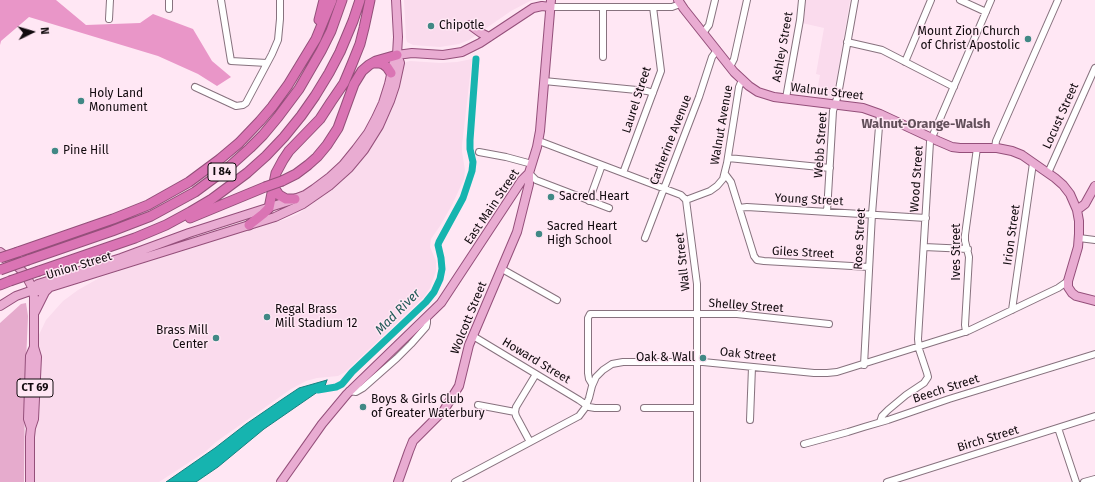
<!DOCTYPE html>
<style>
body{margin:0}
#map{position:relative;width:1095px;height:482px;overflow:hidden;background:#ffe7f4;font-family:"Fira Sans",sans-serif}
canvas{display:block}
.north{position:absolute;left:12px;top:12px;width:40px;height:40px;-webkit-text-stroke:3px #ffe7f4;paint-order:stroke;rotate:85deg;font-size:11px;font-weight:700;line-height:16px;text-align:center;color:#110a0e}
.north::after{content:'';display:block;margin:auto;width:14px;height:18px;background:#110a0e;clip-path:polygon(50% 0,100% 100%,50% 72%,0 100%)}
</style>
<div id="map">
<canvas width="1095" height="482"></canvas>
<div class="north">N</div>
</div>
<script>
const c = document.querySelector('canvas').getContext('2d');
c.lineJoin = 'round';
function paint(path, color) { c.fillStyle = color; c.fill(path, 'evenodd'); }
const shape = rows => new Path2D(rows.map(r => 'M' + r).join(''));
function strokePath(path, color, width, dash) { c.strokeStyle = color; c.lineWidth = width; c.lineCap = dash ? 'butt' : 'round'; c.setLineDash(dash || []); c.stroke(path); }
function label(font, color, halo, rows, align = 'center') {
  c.font = font + ' "Fira Sans",sans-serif'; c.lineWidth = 3; c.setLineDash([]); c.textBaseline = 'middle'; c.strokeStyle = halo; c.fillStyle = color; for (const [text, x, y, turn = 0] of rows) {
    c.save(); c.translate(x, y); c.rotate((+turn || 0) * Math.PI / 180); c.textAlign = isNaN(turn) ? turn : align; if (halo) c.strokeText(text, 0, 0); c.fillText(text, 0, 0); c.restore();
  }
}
paint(shape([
 [404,0,534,0,530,1,511,11,469,40,459,44,440,47,413,45,407,42,406,38],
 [805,0,850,0,833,100,816,97,820,75,816,74,824,28,802,23],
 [472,59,462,145,462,152,465,170,464,179,452,205,440,226,431,239,430,247,436,261,436,271,430,288,424,297,345,372,338,376,317,378,306,381,291,389,216,442,205,452,159,482,34,482,33,467,36,341,46,320,63,301,78,290,101,277,159,258,224,236,286,219,298,214,323,196,341,182,356,166,371,147,380,133,392,110,398,91,403,66,406,62,410,61,440,63,457,62]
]), '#fadbed');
paint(shape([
 [26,303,28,316,25,385,24,482,0,482,0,323,21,304]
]), '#e6abcd');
paint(shape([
 [0,0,56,0,86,25,140,23,153,14,193,29,212,61,231,77,217,86,198,74,158,56,29,17,1,41,0,45]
]), '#e996c8');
const water = shape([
 [327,380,325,386,326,390,319,391,264,429,218,467,196,482,166,482,215,448,246,424,284,398,299,388,327,380]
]);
paint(water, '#16b4af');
strokePath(water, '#14817f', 1);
strokePath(shape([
 [318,390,336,387,342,384,352,372,426,302,434,292,440,279,442,269,441,258,438,245,439,242,463,198,472,171,473,162,470,149,470,140,476,59]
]), '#16b4af', 7);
const minor = shape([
 [169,0,169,9],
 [221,0,231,61,267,63],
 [960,0,986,12],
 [550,7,672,7,680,4],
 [603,7,603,57],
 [109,19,110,0],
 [703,33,709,25,715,0],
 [847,42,882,50,954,87],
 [905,62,931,0],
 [730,67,734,59,747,0],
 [544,81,647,91,653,93],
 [195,87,236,106,243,105,246,103,272,54,278,40,280,19,280,0],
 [786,98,800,20,802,0],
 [539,141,681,195,686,200,697,284,697,482],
 [995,148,996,141,1058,0],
 [479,152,506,157,532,164],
 [728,158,830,168],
 [529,173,536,180,609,208],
 [623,173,661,71,653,7],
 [1048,173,1095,68],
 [725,174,731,182,754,256,757,260,764,261,869,267],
 [686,200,710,191,717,186,723,179,727,163,739,87,742,80],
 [589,201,602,165],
 [739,208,747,207,926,218],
 [827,212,833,111,838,95,855,0],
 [645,238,699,97,712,57,717,50],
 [1079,238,1095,240],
 [924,247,968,249],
 [502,269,557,300],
 [1012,310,1033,163],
 [966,332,965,325,969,257,965,241,965,235,977,148],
 [473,336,579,400,589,407,595,408,617,408],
 [864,365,872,214,880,114],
 [592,384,589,379,588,373,588,318,590,314,737,314,829,324],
 [349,391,356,392,363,388,397,358,411,344,426,327,427,323,427,317],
 [478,405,515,412],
 [644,408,697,408],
 [750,420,752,367],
 [880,422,882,416,888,410,906,395,924,383,928,377,927,373,919,349,918,339,930,142,991,0],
 [1058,428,1076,482],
 [530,442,516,416,515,412,516,407,536,374],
 [804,444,848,432,864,427,888,420,949,399,1095,354],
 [455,482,579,416,585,408,589,398,592,386,596,377,603,370,612,364,623,362,703,362,814,373,827,373,837,372,968,331,1058,288,1068,281],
 [887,482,1095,416],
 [1084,482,1095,479]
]);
const major = shape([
 [678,0,684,9,734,72,749,86,758,92,774,97,863,108,880,114,938,141,952,147,960,148,997,148,1012,151,1022,155,1055,178,1063,185,1070,194,1077,210,1079,221,1079,234,1078,247,1068,281,1068,287,1072,293,1076,296,1095,301],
 [470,25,481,33,489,37],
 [397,55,412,53,443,55,462,52,480,43,533,8,542,6,550,7],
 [1077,210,1085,204,1095,186],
 [0,252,13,262,25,274,32,287,34,297,34,347,37,357,34,419,31,428,30,437,30,482],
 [33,290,38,291,41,290,275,217,303,204,329,186,349,168,364,150,379,126,390,101,395,86,400,63,397,55,398,37,396,0],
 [0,306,16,296,33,290,34,287,38,284,121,258,189,233,289,201,305,195,314,189,330,177,343,165,356,149,368,133,376,118,383,103,389,84,394,61,397,55],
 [35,312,45,292,49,288],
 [31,428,28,419,30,356,34,347],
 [281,482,322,424,347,394,441,303,522,180,529,173,537,147,540,131,551,0],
 [398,482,409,451,413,441,444,410,459,386,469,345,517,232,529,184,529,173]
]);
const highway = shape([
 [319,20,324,0],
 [373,63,379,63,383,64,387,67,391,73],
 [282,181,296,174,308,165,317,157,327,145,338,128,354,84,362,71,369,65,376,61,397,55],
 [274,183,275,189,279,195,286,199,295,199],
 [190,218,265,187],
 [249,225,263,214,269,208,276,173,283,160,289,151,320,119,331,102,344,83,352,64,360,44,364,28,370,0],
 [18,252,113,219,148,205,189,182,220,159,239,143,260,121,272,107,288,85,316,39,332,0],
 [28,260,112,231,151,216,195,192,230,166,250,148,263,135,278,117,299,89,321,51,331,31,342,0],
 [39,271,135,238,166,225,190,212,212,199,247,173,266,156,284,137,301,116,315,96,329,73,340,52,353,21,360,0],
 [0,285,10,281]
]);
strokePath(minor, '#87727e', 8);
strokePath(major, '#944f7a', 10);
strokePath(highway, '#944f7a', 11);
strokePath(minor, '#fff', 6);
strokePath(major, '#e9acd2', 8);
strokePath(highway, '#da74b4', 9);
const highwayBridge = shape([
 [265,187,282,181],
 [0,258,18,252],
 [0,270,28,260],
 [10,281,39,271]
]);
strokePath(highwayBridge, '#944f7a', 11, []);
strokePath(highwayBridge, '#da74b4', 9);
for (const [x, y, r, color] of [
 [431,26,4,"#418885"],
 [1028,39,4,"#418885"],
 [81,101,4,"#418885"],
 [55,151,4,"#418885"],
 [551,197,4,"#418885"],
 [539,234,4,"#418885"],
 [267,317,4,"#418885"],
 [216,338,4,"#418885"],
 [703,358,4,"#418885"],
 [363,407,4,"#418885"]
]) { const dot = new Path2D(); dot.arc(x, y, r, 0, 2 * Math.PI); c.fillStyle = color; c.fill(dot); strokePath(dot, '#ffe7f4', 1.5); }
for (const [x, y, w] of [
 [222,172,28],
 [35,388,36]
]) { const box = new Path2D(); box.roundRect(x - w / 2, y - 9, w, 18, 3); c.fillStyle = '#ffe7f4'; c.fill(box); strokePath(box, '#110a0e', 1); }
label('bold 11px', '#110a0e', null, [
 ["I 84",222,172],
 ["CT 69",35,388]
]);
label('12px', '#110a0e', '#ffe7f4', [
 ["Chipotle",439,26],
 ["Mount Zion Church",1020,32,"right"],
 ["of Christ Apostolic",1020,46,"right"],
 ["Holy Land",89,94],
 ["Monument",89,108],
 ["Pine Hill",63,151],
 ["Sacred Heart",559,197],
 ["Sacred Heart",547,227],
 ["High School",547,241],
 ["Regal Brass",275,310],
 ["Mill Stadium 12",275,324],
 ["Brass Mill",208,331,"right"],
 ["Center",208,345,"right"],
 ["Oak & Wall",695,358,"right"],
 ["Boys & Girls Club",371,400],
 ["of Greater Waterbury",371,414]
], 'left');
label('12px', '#110a0e', '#ffe7f4', [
 ["Ashley Street",783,47,-80],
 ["Walnut Street",827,92,7],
 ["Laurel Street",637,100,-72],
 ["Locust Street",1061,116,-66],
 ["Walnut Avenue",722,125,-80],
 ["Catherine Avenue",671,140,-69],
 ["Webb Street",821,145,-86],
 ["Wood Street",917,179,-86],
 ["Young Street",809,200,3],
 ["East Main Street",492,207,-56],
 ["Irion Street",1012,235,-82],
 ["Rose Street",860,239,-87],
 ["Ives Street",957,252,-90],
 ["Giles Street",803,253,3],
 ["Wall Street",683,262,-96],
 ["Union Street",79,266,-17],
 ["Shelley Street",746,306,4],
 ["Wolcott Street",469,318,-68],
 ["Oak Street",748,355,6],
 ["Howard Street",536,361,31],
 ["Beech Street",946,389,-18],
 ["Birch Street",988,439,-17]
]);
label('bold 13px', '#624f5a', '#ffe7f4', [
 ["Walnut-Orange-Walsh",926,124]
]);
label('italic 13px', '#225a58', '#ffe7f4', [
 ["Mad River",398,312,-45]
]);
</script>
